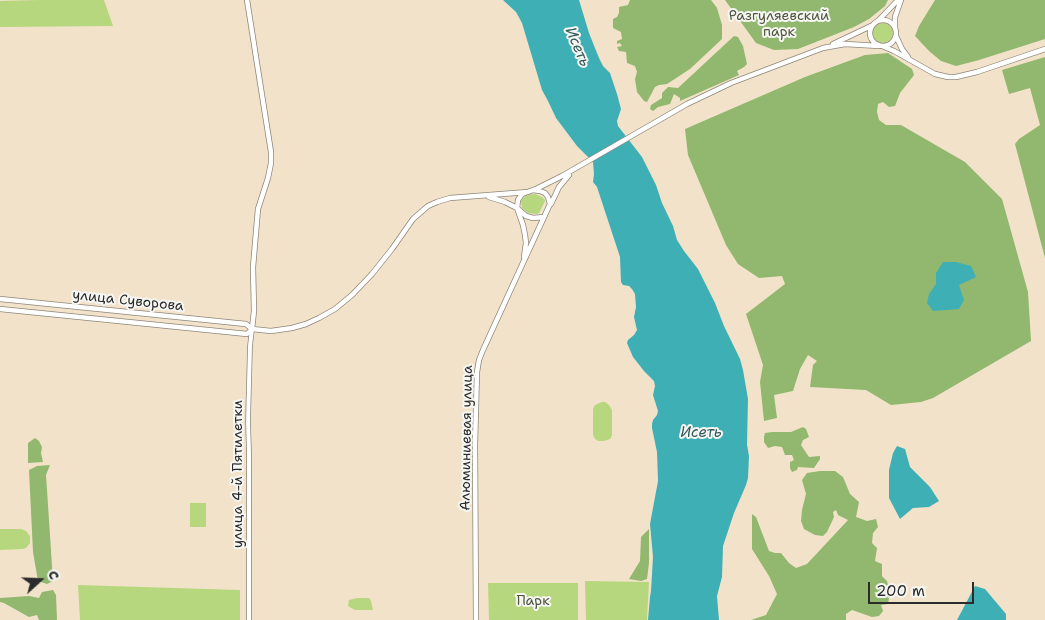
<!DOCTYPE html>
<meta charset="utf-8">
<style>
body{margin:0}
#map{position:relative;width:1045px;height:620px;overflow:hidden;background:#f2e2c9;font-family:"Shantell Sans",sans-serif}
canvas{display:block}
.north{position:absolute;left:15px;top:555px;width:50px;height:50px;-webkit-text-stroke:4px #f6f6f2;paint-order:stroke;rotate:70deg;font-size:14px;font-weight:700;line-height:20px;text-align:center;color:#2b2b2b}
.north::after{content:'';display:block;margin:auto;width:18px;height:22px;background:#2b2b2b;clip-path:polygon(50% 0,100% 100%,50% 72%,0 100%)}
.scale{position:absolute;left:868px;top:582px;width:106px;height:22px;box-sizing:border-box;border:2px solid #2b2b2b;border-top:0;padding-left:6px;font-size:15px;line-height:18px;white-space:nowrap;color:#2b2b2b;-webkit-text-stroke:4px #f6f6f2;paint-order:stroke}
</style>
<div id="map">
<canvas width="1045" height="620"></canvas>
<div class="north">С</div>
<div class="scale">200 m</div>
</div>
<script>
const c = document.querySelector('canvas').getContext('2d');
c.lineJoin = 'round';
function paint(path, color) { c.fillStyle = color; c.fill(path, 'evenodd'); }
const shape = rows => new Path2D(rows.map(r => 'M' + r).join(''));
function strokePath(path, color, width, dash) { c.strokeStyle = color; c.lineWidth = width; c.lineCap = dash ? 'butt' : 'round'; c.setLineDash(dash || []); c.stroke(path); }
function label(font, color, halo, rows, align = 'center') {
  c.font = font + ' "Shantell Sans",sans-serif'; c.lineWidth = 4; c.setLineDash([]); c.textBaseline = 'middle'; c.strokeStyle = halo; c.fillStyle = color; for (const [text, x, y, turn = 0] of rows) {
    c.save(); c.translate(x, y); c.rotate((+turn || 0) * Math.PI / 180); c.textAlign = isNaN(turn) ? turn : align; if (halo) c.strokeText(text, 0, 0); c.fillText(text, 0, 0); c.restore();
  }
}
paint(shape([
 [38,0,104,0,113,26,0,27,0,1],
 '873 33a10 10 0 1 1 20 0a10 10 0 1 1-20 0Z',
 [535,194,542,197,545,200,545,201,539,213,536,214,528,213,522,208,521,201,526,195],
 [602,402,605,402,609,405,612,410,612,435,610,439,604,441,598,441,595,439,593,435,593,409,595,405],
 [190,503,206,503,206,527,190,527],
 [0,529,21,529,26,531,30,536,30,543,26,548,23,549,0,550],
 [585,581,649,582,647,620,586,620],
 [488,583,578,583,578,620,489,620],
 [78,585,240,590,240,620,80,620],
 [357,598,369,598,371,601,373,610,355,610,348,606,349,600]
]), '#b7d77f');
paint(shape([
 [630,0,711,0,717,8,722,25,722,39,690,69,667,84,659,85,655,87,647,102,644,101,637,92,635,79,637,72,635,66,627,63,626,52,619,51,617,47,622,46,620,43,617,44,617,41,622,39,621,32,613,28,613,19,617,17,619,13,619,7,628,5],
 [725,0,888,0,885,6,869,19,854,27,798,49,774,50,756,43],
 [935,0,1045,0,1045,39,979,60,956,66,941,61,929,51,915,36,919,26],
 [734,36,738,37,743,46,747,64,744,67,737,71,739,75,680,101,680,98,674,94,670,104,658,107,653,111,650,109,651,105,662,98,662,93,668,87,678,88],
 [888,53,912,69,914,75,900,93,895,106,889,107,883,102,878,104,877,112,879,120,886,125,901,125,965,162,1002,199,1028,292,1031,341,933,398,921,402,891,405,866,390,810,387,813,365,817,361,808,355,800,369,793,391,774,395,777,418,764,421,760,382,763,365,746,314,785,284,782,276,759,278,738,264,726,245,688,155,685,129,805,77,865,55],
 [1045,57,1045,258,1015,144,1019,139,1040,125,1030,88,1009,94,1002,70],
 [803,427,806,429,809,437,803,440,801,445,809,457,820,456,820,459,814,468,798,467,797,470,792,472,790,468,790,462,794,460,792,455,785,455,782,447,775,446,768,448,764,442,764,437,765,433,772,432,791,432],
 [35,438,39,441,42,447,41,453,43,462,28,463,28,443],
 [50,465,46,475,53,581,47,584,38,581,33,552,29,470,37,466],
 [820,471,835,471,843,477,850,494,859,502,856,517,867,521,876,519,878,527,873,533,872,543,877,548,875,561,882,564,882,576,887,581,890,592,888,604,881,605,883,611,879,616,872,617,852,610,846,614,846,620,751,620,766,615,777,594,769,576,752,549,752,514,756,517,769,551,775,553,781,553,789,563,796,568,807,564,848,520,838,515,836,510,833,512,834,517,827,532,823,536,815,535,804,529,801,521,802,510,806,494,802,480,807,473],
 [649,529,649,563,647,579,641,581,629,579,640,561,641,537],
 [53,590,56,595,57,620,39,620,37,615,29,617,4,603,0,602,0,598,29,596,39,598,42,592]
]), '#91b86e');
paint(shape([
 [503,0,579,0,589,33,599,58,603,66,610,73,617,94,621,109,617,121,618,126,642,157,656,185,662,203,673,226,677,240,684,251,698,269,715,303,724,326,740,359,743,370,748,399,747,445,749,456,748,478,746,485,734,513,723,546,722,577,717,596,719,620,648,620,650,597,651,591,653,557,650,524,658,481,657,452,652,428,652,424,653,420,657,415,658,411,653,395,655,386,654,381,644,371,633,357,627,343,628,340,634,335,637,330,634,317,636,307,635,294,632,289,629,286,623,285,621,282,620,257,597,187,593,182,594,174,593,162,577,146,556,118,548,101,542,90,522,23,516,12],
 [943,262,956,262,971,266,976,277,959,285,964,300,959,309,933,311,927,303,929,294,936,284,936,273],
 [897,446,905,449,910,467,930,487,939,501,929,507,913,508,900,519,889,498,889,470,893,453],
 [975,586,985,589,1006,614,1006,620,957,620]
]), '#3eafb5');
const minor = shape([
 [249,620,249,452,248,421,250,346,252,329]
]);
const major = shape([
 [247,0,271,152,271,163,268,178,258,209,253,267,254,311,252,329],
 '870 33a13 13 0 1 1 26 0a13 13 0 1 1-26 0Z',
 [878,21,898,0],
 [895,28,895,17,901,0],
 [896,36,902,49,908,57],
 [833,44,871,26],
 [882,46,894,51,935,74,948,77,956,77,977,72,1045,49],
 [534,190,562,176,687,104,731,83,823,48,845,44,879,46],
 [489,197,505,202,517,208,523,225,525,235,526,243,524,257],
 [551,204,559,187,569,175],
 [0,299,246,324,252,329,271,331,292,328,306,324,319,318,335,309,352,295,372,274,392,249,413,219,428,206,437,202,450,198,528,192],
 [0,309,247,334,252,329],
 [476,620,475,444,477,372,479,360,483,350,550,204,548,197,545,193,540,191,533,190,522,194,518,200,517,208,526,216,533,218,544,217]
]);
strokePath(minor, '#8e867a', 5.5);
strokePath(major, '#8e867a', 6);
strokePath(minor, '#fff', 4);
strokePath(major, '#fff', 4.5);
label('14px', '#4e5640', '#f6f6f2', [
 ["Разгуляевский",779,16],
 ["парк",779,32],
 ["Парк",533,601]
]);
label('14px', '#2b2b2b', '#f6f6f2', [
 ["улица Суворова",128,301,6],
 ["Алюминиевая улица",467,438,-89],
 ["улица 4-й Пятилетки",238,474,-90]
]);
label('italic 15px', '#32595b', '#f6f6f2', [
 ["Исеть",577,47,67],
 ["Исеть",701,433]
]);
</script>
